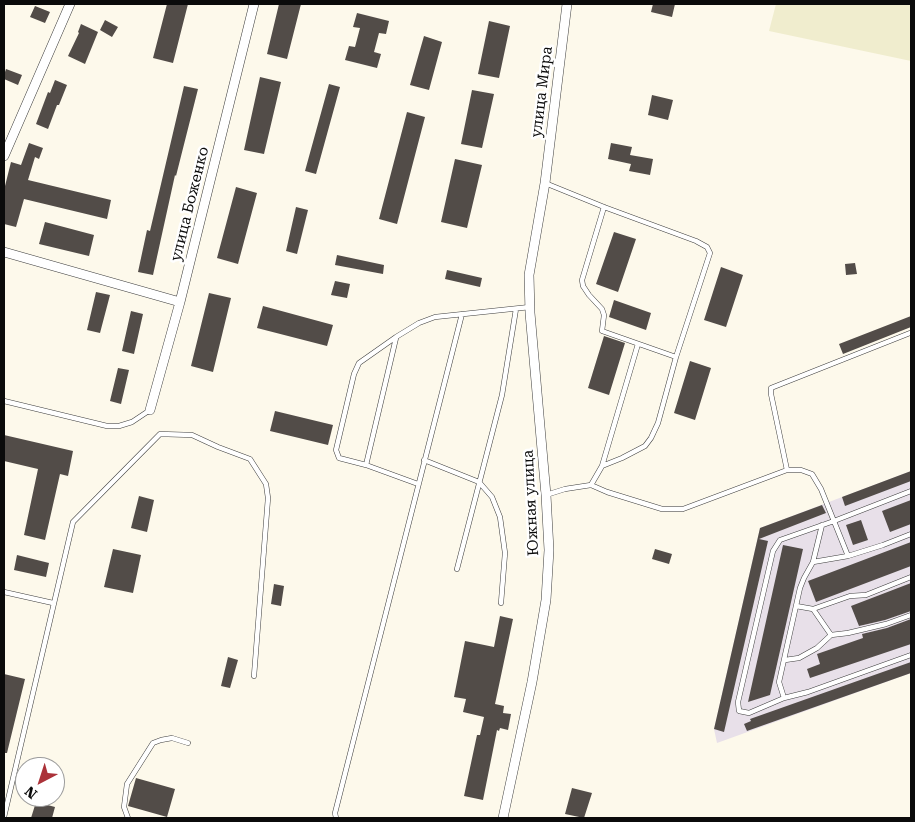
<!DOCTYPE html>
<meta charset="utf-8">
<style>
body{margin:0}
#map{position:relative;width:915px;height:822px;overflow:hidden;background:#fdf9eb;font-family:"Roboto Serif",serif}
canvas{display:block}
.frame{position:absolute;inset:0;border:5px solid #0b0b0b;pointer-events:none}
.north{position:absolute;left:15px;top:757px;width:50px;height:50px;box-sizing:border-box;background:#fff;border:1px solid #9d9d9d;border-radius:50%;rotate:220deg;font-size:14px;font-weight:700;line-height:20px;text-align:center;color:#0b0b0b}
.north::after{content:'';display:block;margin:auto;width:18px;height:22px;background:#ab3239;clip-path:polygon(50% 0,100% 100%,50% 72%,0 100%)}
</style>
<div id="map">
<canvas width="915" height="822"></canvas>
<div class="frame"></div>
<div class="north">N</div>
</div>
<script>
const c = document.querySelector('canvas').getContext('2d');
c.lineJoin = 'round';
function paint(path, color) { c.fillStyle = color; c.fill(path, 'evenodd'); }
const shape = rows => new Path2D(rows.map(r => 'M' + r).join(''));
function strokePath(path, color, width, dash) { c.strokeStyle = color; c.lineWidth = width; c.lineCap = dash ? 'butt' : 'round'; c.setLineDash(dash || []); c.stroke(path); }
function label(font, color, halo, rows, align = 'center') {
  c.font = font + ' "Roboto Serif",serif'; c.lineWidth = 5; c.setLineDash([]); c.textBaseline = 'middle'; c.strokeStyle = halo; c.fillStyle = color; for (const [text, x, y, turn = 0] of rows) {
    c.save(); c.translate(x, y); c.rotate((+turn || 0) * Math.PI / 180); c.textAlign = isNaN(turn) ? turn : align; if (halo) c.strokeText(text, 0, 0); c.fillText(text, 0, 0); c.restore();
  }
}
paint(shape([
 [911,471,911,673,717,743,714,729,760,528]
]), '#e8e0e9');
paint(shape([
 [776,4,911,4,911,61,769,31]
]), '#f0edce');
paint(shape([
 [167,4,188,4,173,63,153,58],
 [279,4,301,4,287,59,267,54],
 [653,4,675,4,672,17,651,12],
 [35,6,50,12,45,23,30,17],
 [357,13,389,21,386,34,379,33,374,52,381,54,377,68,345,60,349,46,355,47,360,28,353,27],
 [105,20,118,27,112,37,100,30],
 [489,21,510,26,499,78,478,74],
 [81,24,98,32,85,64,68,56,79,33,78,32],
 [424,36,442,42,429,90,410,85],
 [6,69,22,75,18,85,4,79,4,75],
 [260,77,281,82,264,154,244,150],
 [55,80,67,85,59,105,57,105,48,129,36,124,48,92,50,93],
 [329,84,340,87,316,174,305,171],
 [184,86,198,89,176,176,175,175,153,275,138,272,147,230,150,231],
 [472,90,494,94,482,148,461,144],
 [652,95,673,100,668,120,648,115],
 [407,112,425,117,397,224,379,219],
 [29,143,43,148,39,159,35,157,28,180,111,200,107,219,24,199,16,227,4,224,4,190,11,162,21,165],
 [611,143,632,147,630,155,653,159,650,175,629,171,631,164,608,159],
 [455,159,482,165,467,228,441,222],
 [236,187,257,193,238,264,217,258],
 [296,207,308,210,297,254,286,251],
 [45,222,94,235,89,256,39,244],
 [614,232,636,239,618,292,596,284],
 [337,255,384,265,383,274,335,265],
 [855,263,857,274,846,275,845,264],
 [721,267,743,275,726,327,704,320],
 [447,270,482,278,480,287,445,279],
 [335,281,350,284,347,298,331,295],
 [96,292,110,295,100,333,87,330],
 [209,293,231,298,213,372,191,366],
 [614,300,651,313,646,330,609,317],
 [263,306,333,325,327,346,257,328],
 [131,311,143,314,134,354,122,351],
 [911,316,911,327,843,354,839,344],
 [604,336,625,343,609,395,588,388],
 [690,361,711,368,695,420,674,413],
 [118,368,129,370,121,404,110,401],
 [275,411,333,425,328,445,270,431],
 [4,435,73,451,68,476,60,474,45,540,24,535,38,469,4,461],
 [911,471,911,481,845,506,842,497],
 [139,496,154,500,147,532,131,528],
 [911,500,911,524,890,532,882,511],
 [822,505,826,513,759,539,768,541,724,732,714,729,760,528],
 [861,520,868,540,853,545,846,525],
 [911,542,911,566,816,602,808,581],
 [783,545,803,549,770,695,748,702],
 [113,549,141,555,133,593,104,587],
 [655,549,672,554,669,564,652,559],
 [17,555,49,563,46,577,14,570],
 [911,583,911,611,885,620,859,626,851,606],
 [274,584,284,586,281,606,271,604],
 [500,616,513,619,495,704,504,706,503,713,511,714,508,730,500,728,499,731,497,730,483,800,464,796,477,735,480,735,484,717,463,712,466,699,454,697,465,641,494,647],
 [911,619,911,644,810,678,807,669,820,664,817,654,863,638,862,634,887,628],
 [228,657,238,660,230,688,221,686],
 [911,662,911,673,747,731,744,724,751,721,750,719],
 [4,674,25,679,7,753,4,753],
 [136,778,175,789,167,817,128,806],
 [572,788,592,793,584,818,565,814],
 [36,802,55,807,52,818,31,818]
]), '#524c48');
const lane = shape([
 [545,183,604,207,696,241,707,247,710,253,676,357,658,423,651,438,645,446,622,458,602,466],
 [604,207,582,280,583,286,589,295,602,309,604,315,602,331,676,357],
 [4,401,107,426,119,426,132,422,150,410],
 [424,460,479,482,492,497,500,517,505,553,501,603],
 [366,465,396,338],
 [787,470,771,394,771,388,910,333],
 [418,484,366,465,339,458,336,450,354,374,359,363,396,337,419,323,435,317,530,307],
 [591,485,602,466,638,344],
 [911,491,834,521,780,540,773,551,738,702,739,711,749,713,784,698,808,692,911,655],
 [546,495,565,489,591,485,607,492,662,509,683,509,787,470,801,470,812,474,821,489,848,556],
 [813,562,822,525],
 [457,569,502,395,516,309],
 [4,592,53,603],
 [796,606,813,609,850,596,866,595,911,577],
 [813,609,831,635],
 [785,660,799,658,817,648,831,635,848,633,886,624,911,615],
 [784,698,779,682,800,588,804,578,813,562,848,556,883,545,911,534],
 [4,817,73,522,160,434,192,435,218,447,250,459,266,484,268,498,254,676],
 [128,818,124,807,127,784,153,743,161,740,172,738,188,743],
 [336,818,335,813,462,314]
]);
const street = shape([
 [4,156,70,4],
 [4,252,180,302],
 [150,410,180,302,254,4],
 [503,818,532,682,546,600,549,550,546,495,530,313,529,275,545,183,567,4]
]);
strokePath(lane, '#3e3e3e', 5.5);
strokePath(street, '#3e3e3e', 10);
strokePath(lane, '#fff', 4.5);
strokePath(street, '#fff', 9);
label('15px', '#0b0b0b', '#fff', [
 ["улица Мира",542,92,-83],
 ["улица Боженко",190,204,-76],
 ["Южная улица",531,503,-93]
]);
</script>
